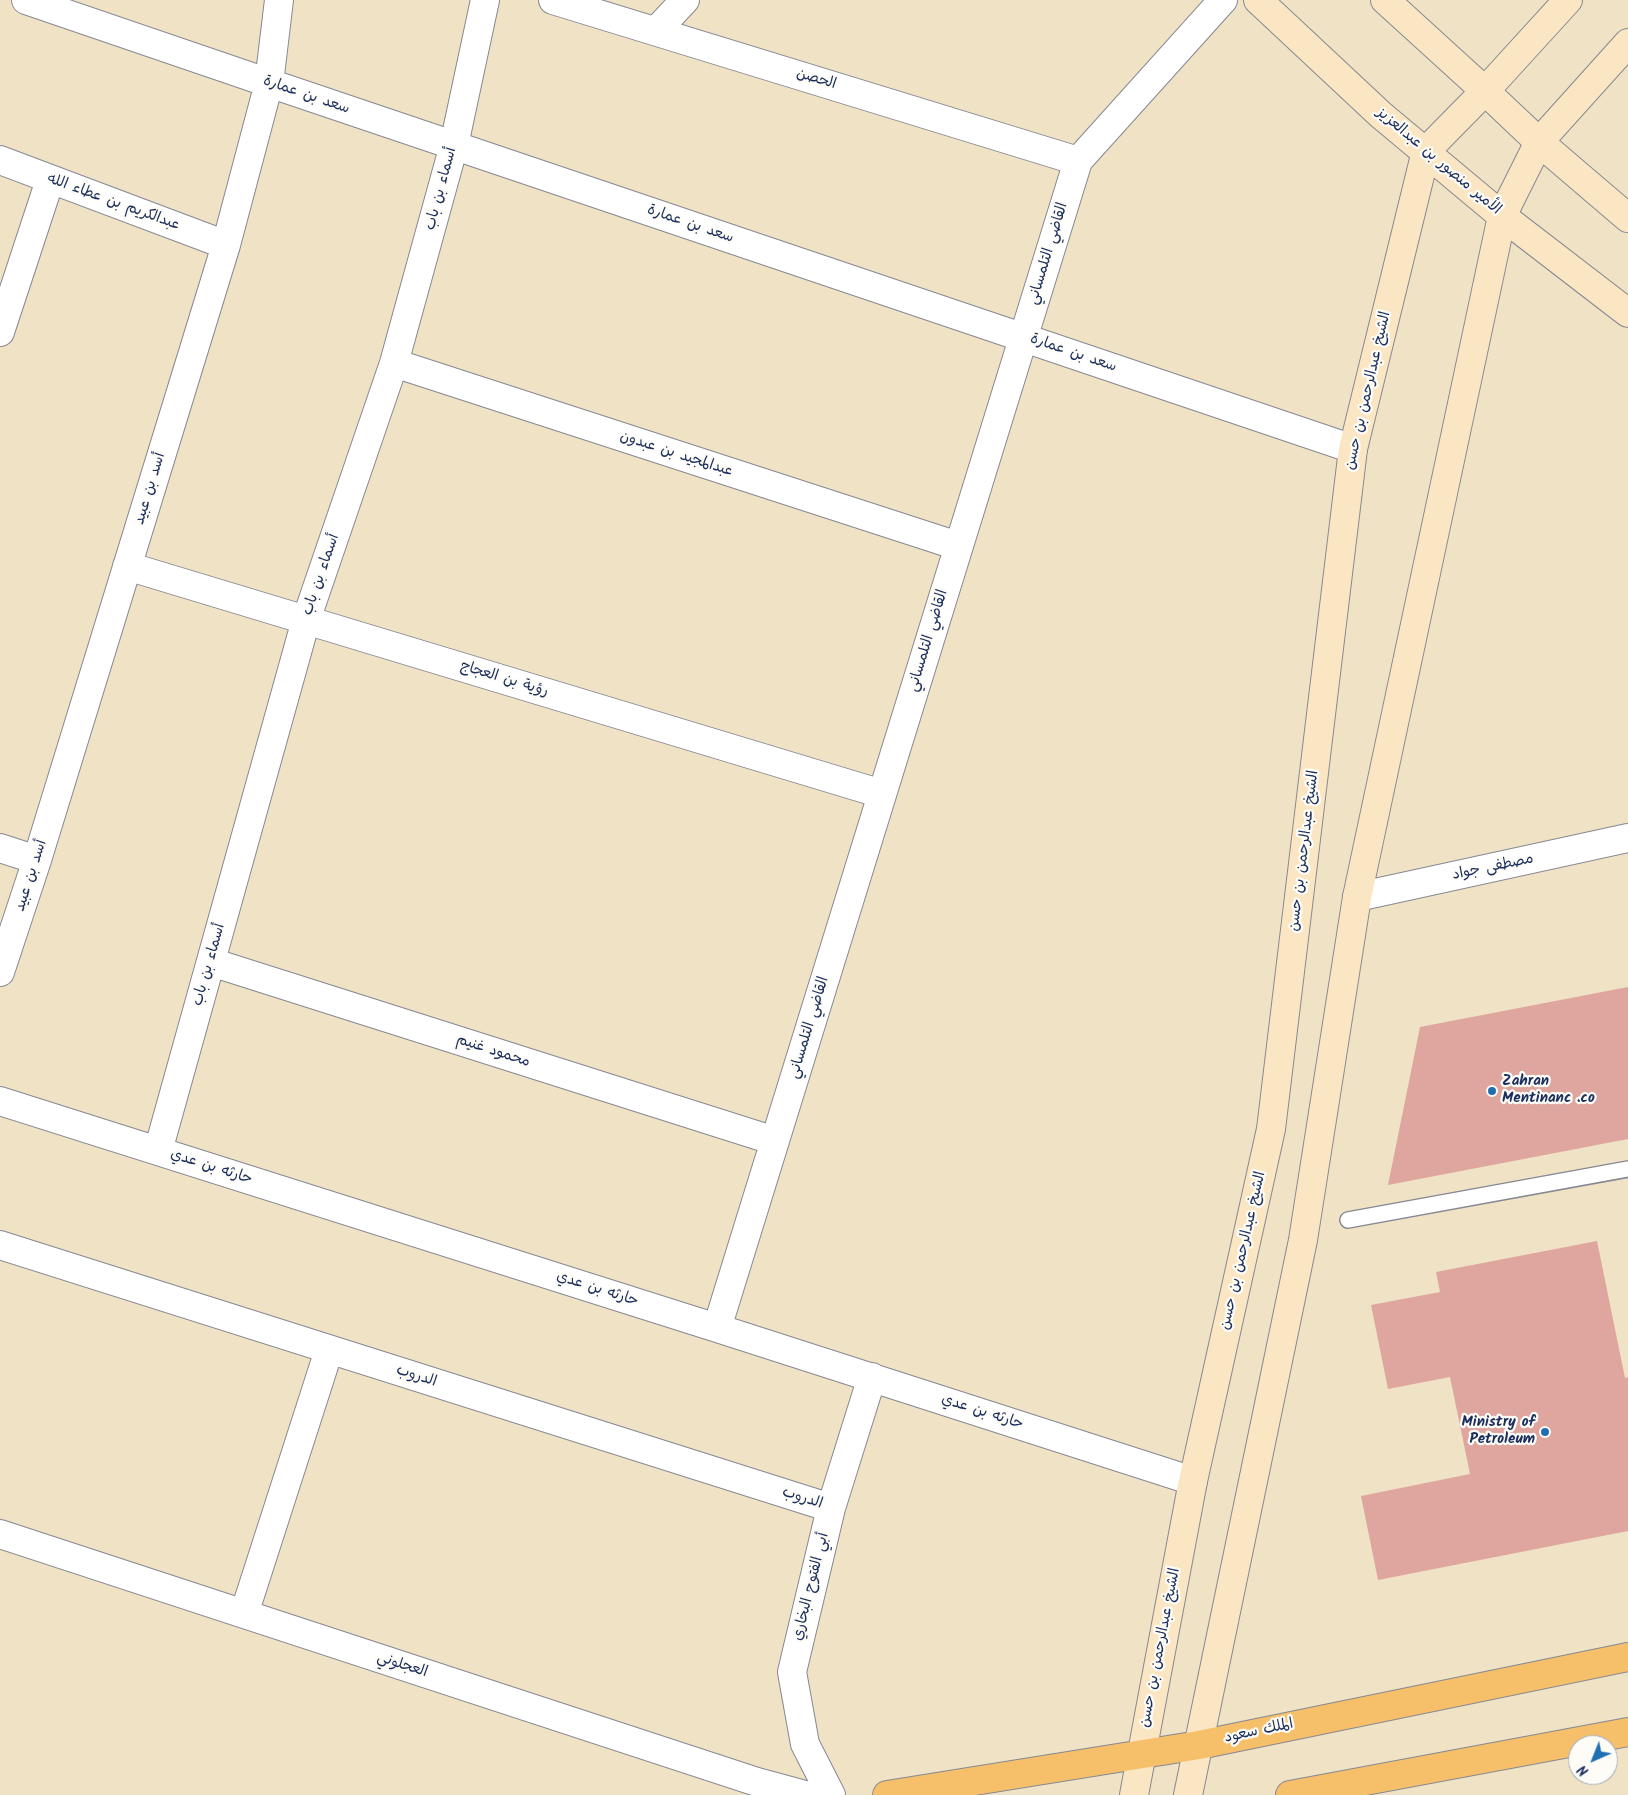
<!DOCTYPE html>
<meta charset="utf-8">
<style>
body{margin:0}
#map{position:relative;width:1628px;height:1795px;overflow:hidden;background:#f0e2c5;font-family:Kalam,sans-serif}
canvas{display:block}
.north{position:absolute;left:1568px;top:1735px;width:50px;height:50px;box-sizing:border-box;background:#fdfcf7;border:1px solid #a3aaba;border-radius:50%;rotate:224deg;font-size:14px;font-weight:700;line-height:20px;text-align:center;color:#1b2f5e}
.north::after{content:'';display:block;margin:auto;width:18px;height:22px;background:#1f6fb2;clip-path:polygon(50% 0,100% 100%,50% 72%,0 100%)}
</style>
<div id="map">
<canvas width="1628" height="1795"></canvas>
<div class="north">N</div>
</div>
<script>
const c = document.querySelector('canvas').getContext('2d');
c.lineJoin = 'round';
function paint(path, color) { c.fillStyle = color; c.fill(path, 'evenodd'); }
const shape = rows => new Path2D(rows.map(r => 'M' + r).join(''));
function strokePath(path, color, width, dash) { c.strokeStyle = color; c.lineWidth = width; c.lineCap = dash ? 'butt' : 'round'; c.setLineDash(dash || []); c.stroke(path); }
function label(font, color, halo, rows, align = 'center') {
  c.font = font + ' Kalam,"Playpen Sans Arabic",sans-serif'; c.lineWidth = 4.5; c.setLineDash([]); c.textBaseline = 'middle'; c.strokeStyle = halo; c.fillStyle = color; for (const [text, x, y, turn = 0] of rows) {
    c.save(); c.translate(x, y); c.rotate((+turn || 0) * Math.PI / 180); c.textAlign = isNaN(turn) ? turn : align; if (halo) c.strokeText(text, 0, 0); c.fillText(text, 0, 0); c.restore();
  }
}
paint(shape([
 [1628,987,1628,1139,1388,1185,1420,1027],
 [1597,1241,1625,1378,1628,1377,1628,1531,1378,1580,1361,1496,1470,1474,1450,1377,1388,1389,1371,1305,1440,1292,1436,1272]
]), '#dea69e');
const lane = shape([
 [1348,1220,1628,1169]
]);
const street = shape([
 [26,0,269,83,1353,449],
 [553,0,1078,161],
 [656,31,685,0],
 [0,160,226,245],
 [0,332,50,180],
 [394,363,958,546],
 [127,566,882,794],
 [0,848,37,860],
 [1357,897,1628,838],
 [211,962,775,1141],
 [0,972,37,860,226,245,269,83,279,0],
 [0,1101,717,1328,1193,1481],
 [158,1151,306,620,394,363,454,145,485,0],
 [0,1245,831,1508],
 [717,1328,1078,161,1223,0],
 [0,1534,757,1782,805,1795],
 [244,1614,329,1350],
 [831,1795,805,1744,792,1672,831,1508,872,1377]
]);
const secondary = shape([
 [1258,0,1381,115,1502,216,1628,313],
 [1385,0,1485,91,1539,142,1628,218],
 [1134,1795,1193,1481,1271,1129,1353,449,1426,151,1485,91,1568,0],
 [1188,1795,1303,1240,1357,897,1502,216,1539,142,1628,43]
]);
const primary = shape([
 [887,1795,1199,1745,1628,1657],
 [1290,1795,1628,1732]
]);
strokePath(lane, '#868892', 18);
strokePath(street, '#868892', 30);
strokePath(secondary, '#868892', 30);
strokePath(primary, '#868892', 30);
strokePath(lane, '#fff', 15);
strokePath(street, '#fff', 28);
strokePath(secondary, '#fbe6c4', 28);
strokePath(primary, '#f6c06b', 28);
for (const [x, y, r, color] of [
 [1492,1091,5,"#1f6fb2"],
 [1545,1432,5,"#1f6fb2"]
]) { const dot = new Path2D(); dot.arc(x, y, r, 0, 2 * Math.PI); c.fillStyle = color; c.fill(dot); strokePath(dot, '#fdfcf7', 2); }
label('15px', '#1b2f5e', '#fdfcf7', [
 ["الحصن",816,80,17],
 ["سعد بن عمارة",306,96,19],
 ["الأمير منصور بن عبدالعزيز",1438,162,40],
 ["أسماء بن باب",442,189,-75],
 ["عبدالكريم بن عطاء الله",113,203,20],
 ["سعد بن عمارة",690,225,19],
 ["القاضي التلمساني",1049,254,-73],
 ["سعد بن عمارة",1073,354,19],
 ["الشيخ عبدالرحمن بن حسن",1369,391,-77],
 ["عبدالمجيد بن عبدون",676,455,18],
 ["أسد بن عبيد",151,489,-73],
 ["أسماء بن باب",322,575,-71],
 ["القاضي التلمساني",929,641,-73],
 ["رؤية بن العجاج",504,680,17],
 ["الشيخ عبدالرحمن بن حسن",1305,851,-83],
 ["مصطفى جواد",1493,868,-12],
 ["أسد بن عبيد",32,876,-72],
 ["أسماء بن باب",210,965,-74],
 ["القاضي التلمساني",810,1028,-73],
 ["محمود غنيم",493,1052,18],
 ["حارثه بن عدي",211,1168,18],
 ["الشيخ عبدالرحمن بن حسن",1244,1251,-77],
 ["حارثه بن عدي",597,1290,18],
 ["الدروب",416,1377,18],
 ["حارثه بن عدي",982,1413,18],
 ["الدروب",802,1499,18],
 ["أبي الفتوح البخاري",812,1587,-76],
 ["الشيخ عبدالرحمن بن حسن",1161,1648,-79],
 ["العجلوني",402,1666,18],
 ["الملك سعود",1259,1732,-12]
]);
label('bold 15px', '#1b2f5e', '#fdfcf7', [
 ["Zahran",1502,1082],
 ["Mentinanc .co",1502,1099],
 ["Ministry of",1535,1423,"right"],
 ["Petroleum",1535,1440,"right"]
], 'left');
</script>
